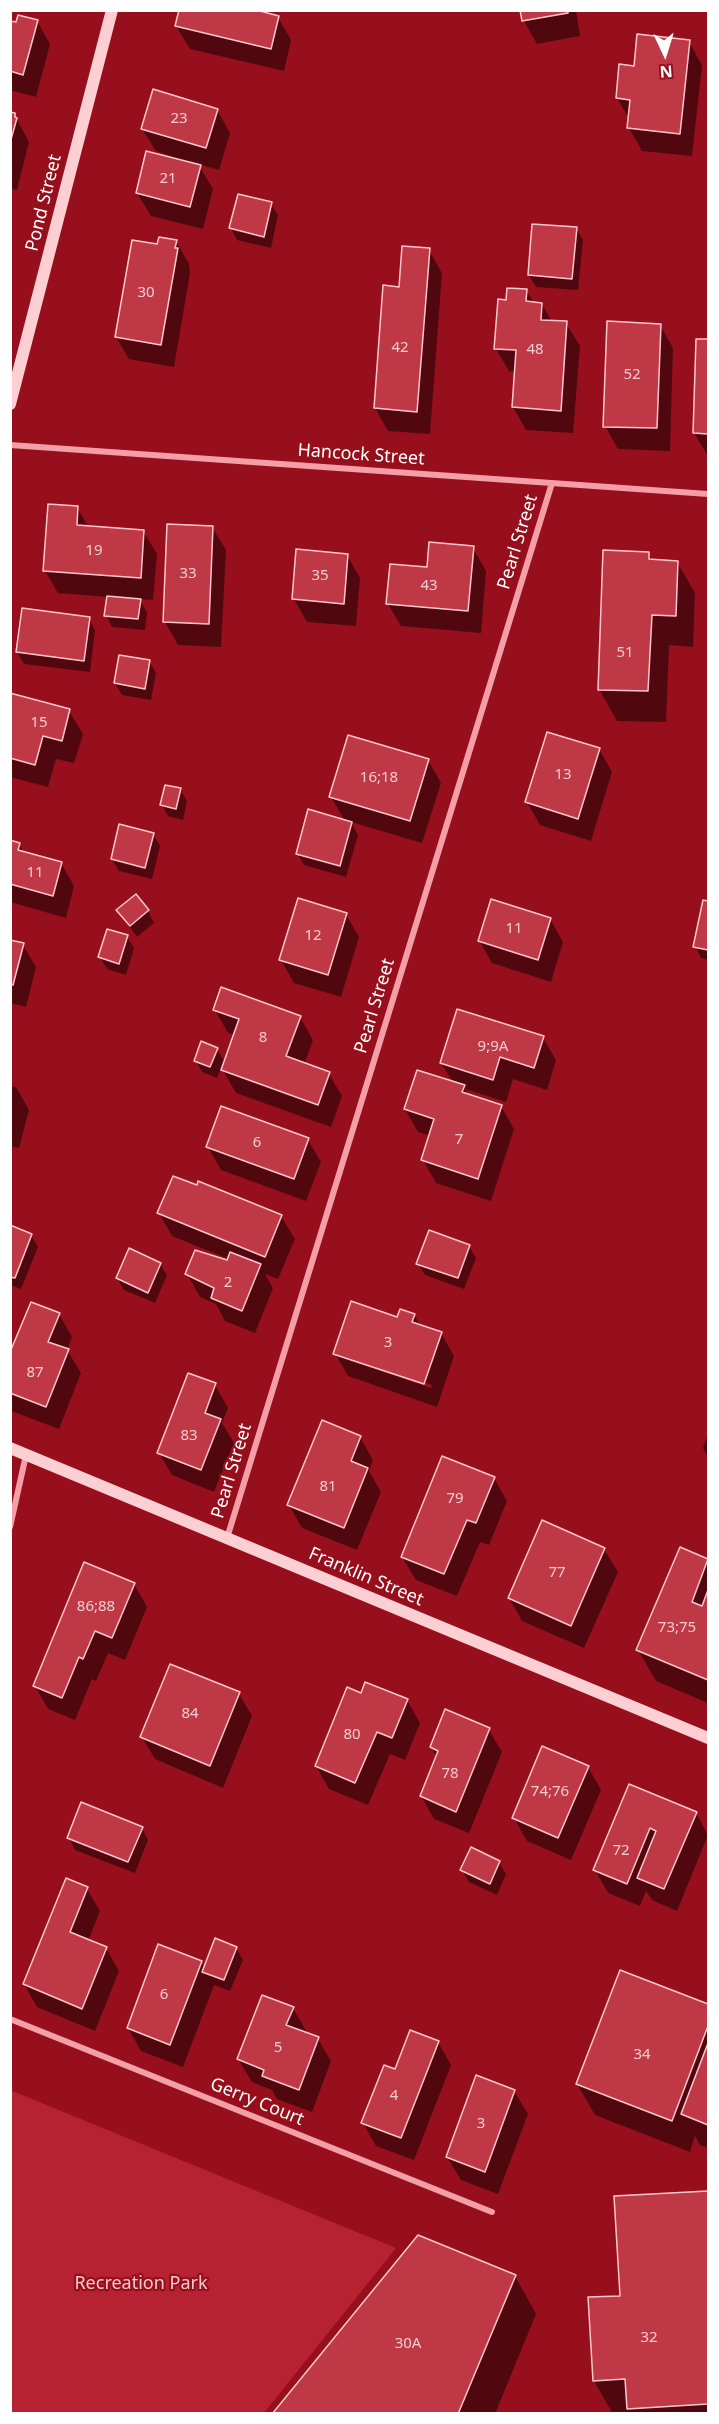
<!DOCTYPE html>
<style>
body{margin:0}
#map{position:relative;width:719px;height:2424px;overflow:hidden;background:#970f1c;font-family:"Noto Sans",sans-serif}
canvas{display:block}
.frame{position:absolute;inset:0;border:12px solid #fff;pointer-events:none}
.north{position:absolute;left:635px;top:24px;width:60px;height:60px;-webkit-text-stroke:4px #970f1c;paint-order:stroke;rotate:176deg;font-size:16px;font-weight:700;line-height:24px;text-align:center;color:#fff}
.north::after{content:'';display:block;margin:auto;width:21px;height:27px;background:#fff;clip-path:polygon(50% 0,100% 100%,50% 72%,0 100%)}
</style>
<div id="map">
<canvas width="719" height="2424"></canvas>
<div class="frame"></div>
<div class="north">N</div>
</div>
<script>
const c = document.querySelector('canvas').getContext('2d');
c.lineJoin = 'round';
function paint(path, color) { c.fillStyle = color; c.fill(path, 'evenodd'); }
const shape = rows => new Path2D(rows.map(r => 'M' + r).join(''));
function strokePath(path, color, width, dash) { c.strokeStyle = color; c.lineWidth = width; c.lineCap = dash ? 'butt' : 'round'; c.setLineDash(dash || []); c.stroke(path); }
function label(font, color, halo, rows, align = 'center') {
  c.font = font + ' "Noto Sans",sans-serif'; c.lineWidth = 4.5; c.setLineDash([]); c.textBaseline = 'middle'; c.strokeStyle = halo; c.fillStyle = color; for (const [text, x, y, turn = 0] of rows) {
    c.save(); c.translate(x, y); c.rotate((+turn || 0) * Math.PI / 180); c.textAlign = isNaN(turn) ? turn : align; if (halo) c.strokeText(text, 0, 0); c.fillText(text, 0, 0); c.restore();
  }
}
paint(shape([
 [10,2090,342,2226,396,2248,264,2413,11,2413]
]), '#b62232');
paint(shape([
 [522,10,576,10,580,36,537,44,524,21],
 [278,17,291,40,284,71,190,49,176,26],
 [37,21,50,44,36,97,10,90,10,22],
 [689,42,702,65,692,156,642,151,629,128,630,120,617,98,635,68],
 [217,110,230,133,219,170,198,164,213,189,203,229,151,216,137,193,176,158,156,151,142,129],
 [10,114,14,114,29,142,17,190,10,189],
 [271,204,278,215,271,248,237,240,231,228],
 [576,229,583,240,578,290,536,287,529,275],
 [176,241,189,264,190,273,174,367,129,359,116,337,159,246],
 [429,250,442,273,430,434,388,431,375,408,401,289],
 [526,290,534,303,542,304,552,322,566,323,580,346,573,433,526,430,513,407,516,372,509,371,496,349,507,302],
 [660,325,673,348,670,451,618,449,605,426],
 [697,340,708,341,708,456,694,433],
 [77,507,89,528,143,531,157,554,153,600,139,599,147,612,145,630,112,627,106,615,108,597,58,593,45,571],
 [212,527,226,550,221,647,178,645,165,622],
 [473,548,486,571,481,633,401,626,388,604,428,569],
 [648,553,653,561,677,562,695,593,693,647,669,645,666,722,617,721,599,689],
 [347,555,360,578,356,626,307,622,294,599],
 [89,619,95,630,90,672,24,664,17,652],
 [149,661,156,673,151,700,122,695,115,683],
 [10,694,69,711,83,734,74,763,56,759,48,787,10,777],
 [599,749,612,772,591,841,540,825,527,802],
 [428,760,441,783,422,843,351,822,358,835,346,877,304,865,298,854,345,821,331,797],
 [180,789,187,801,183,820,168,816,162,805],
 [153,834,160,846,152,879,119,871,112,859],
 [10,842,19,844,24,853,61,863,74,886,66,918,10,902],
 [704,902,708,903,708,960,701,958,695,946],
 [118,911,148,911,154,923,137,937],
 [346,914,359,937,341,997,294,983,281,960],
 [550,919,563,942,551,982,492,963,479,940],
 [127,937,134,948,126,975,107,969,100,957],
 [10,939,23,945,36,967,26,1007,10,1003],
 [215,1010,300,1017,313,1040,304,1065,329,1074,342,1096,331,1127,236,1093,221,1067,217,1078,202,1072,196,1061,217,1049,225,1063,235,1035,228,1033],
 [543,1038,556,1060,547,1090,513,1079,506,1102,465,1089,470,1096,501,1106,514,1129,491,1201,436,1183,423,1160,431,1136,418,1132,405,1109,453,1082,441,1063],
 [10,1086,16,1087,29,1110,19,1148,10,1146],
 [308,1140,321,1162,306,1201,221,1170,208,1147],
 [159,1213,281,1216,295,1239,278,1279,265,1274,273,1288,255,1333,225,1321,216,1304,200,1297,187,1274,203,1252,225,1261,226,1258,172,1236],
 [10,1227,31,1235,38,1247,21,1289,10,1285],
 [469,1246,476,1258,464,1289,425,1275,418,1264],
 [160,1264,167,1275,155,1303,124,1290,117,1278],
 [59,1314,72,1337,67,1350,81,1373,59,1429,11,1411,10,1356],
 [414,1315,421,1326,441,1333,454,1356,437,1407,348,1376,335,1353,397,1318],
 [352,1358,432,1385,431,1388,352,1361],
 [215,1385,228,1408,222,1423,234,1443,214,1492,172,1475,159,1453],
 [708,1434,708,1458,703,1448],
 [360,1437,373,1460,369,1471,381,1492,357,1550,302,1528,289,1505],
 [494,1478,507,1501,489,1545,480,1542,457,1596,416,1580,402,1557],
 [604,1549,618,1572,584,1648,522,1621,509,1598],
 [680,1549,708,1560,708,1703,656,1681,638,1650],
 [134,1584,147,1607,125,1660,108,1653,96,1681,92,1679,75,1720,48,1709,35,1686],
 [239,1694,252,1716,223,1788,155,1759,142,1737],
 [362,1695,407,1700,420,1723,405,1760,390,1754,368,1805,329,1789,316,1766],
 [489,1730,502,1752,469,1833,434,1819,421,1796,437,1757,431,1747],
 [588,1767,601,1790,571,1860,527,1841,514,1818],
 [630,1786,696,1813,708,1835,677,1911,652,1900,646,1891,640,1906,608,1893,595,1870],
 [142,1828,148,1840,135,1873,75,1850,69,1838],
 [499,1862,506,1874,497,1895,469,1882,462,1870],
 [87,1889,100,1911,88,1941,106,1948,119,1971,95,2031,37,2007,24,1984],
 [236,1948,243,1960,230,1991,214,1985,183,2067,141,2051,128,2028,201,1962,205,1968],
 [621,1972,708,2006,708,2148,700,2145,695,2136,690,2152,595,2115,577,2084],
 [293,2008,306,2031,305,2033,318,2039,331,2061,312,2112,277,2099,272,2090,252,2082,238,2059],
 [438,2042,451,2065,414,2160,376,2146,363,2123,396,2071],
 [514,2091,528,2114,498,2194,461,2180,447,2157],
 [708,2192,708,2414,613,2414,594,2381,621,2297,616,2198],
 [515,2276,536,2314,495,2414,274,2414]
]), '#0007');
const building = shape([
 [179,10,256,10,279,16,271,49,175,26,179,10],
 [520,10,568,10,568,13,522,21,520,10],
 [18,15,38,20,23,75,10,71,10,21,16,22,18,15],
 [637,34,690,40,680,134,627,128,630,100,616,98,619,64,634,66,637,34],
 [153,89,218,109,206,148,141,129,153,89],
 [10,112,15,113,15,117,17,118,10,143,10,112],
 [146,151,201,165,190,207,136,193,146,151],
 [238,194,272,202,264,237,229,228,238,194],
 [532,224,577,227,572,279,528,275,532,224],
 [159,237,177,240,175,248,178,248,161,345,115,337,132,240,157,244,159,237],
 [402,246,430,248,417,412,374,408,383,285,399,287,402,246],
 [507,288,527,289,526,301,542,303,541,320,567,321,561,411,512,407,516,350,494,349,498,299,506,300,507,288],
 [607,321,661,324,657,428,603,427,607,321],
 [696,339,708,339,708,434,693,433,696,339],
 [48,504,78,506,77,525,144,530,141,578,43,571,48,504],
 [167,524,213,526,209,624,163,622,167,524],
 [429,542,474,546,468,611,386,604,390,564,427,567,429,542],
 [296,549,348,554,344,604,292,599,296,549],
 [603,550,649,552,649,559,678,561,676,616,652,615,648,691,598,690,603,550],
 [107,596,141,599,138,619,104,616,107,596],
 [22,608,90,617,84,661,16,652,22,608],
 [119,655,150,660,145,689,114,683,119,655],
 [10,693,70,709,62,741,43,736,35,765,10,758,10,693],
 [547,732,600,748,578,819,525,802,547,732],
 [348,735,429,759,410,821,329,797,348,735],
 [165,785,181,788,176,809,160,805,165,785],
 [308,809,352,822,340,866,296,854,308,809],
 [119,824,154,833,145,868,111,859,119,824],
 [10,840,20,843,18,850,62,862,53,896,10,884,10,840],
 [136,894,149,910,130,926,116,910,136,894],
 [298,898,347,913,328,975,279,960,298,898],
 [491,899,551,918,538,960,478,941,491,899],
 [703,900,708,901,708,950,693,947,703,900],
 [107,929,128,935,119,964,98,957,107,929],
 [10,940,24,943,13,985,10,985,10,940],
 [221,987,301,1016,286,1056,330,1072,318,1105,221,1070,239,1019,213,1010,221,987],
 [457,1009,544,1036,534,1068,500,1057,493,1080,440,1063,457,1009],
 [201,1041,218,1048,210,1067,194,1061,201,1041],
 [417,1070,465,1085,462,1092,502,1105,478,1179,421,1160,434,1119,404,1109,417,1070],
 [221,1106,309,1138,294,1179,206,1147,221,1106],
 [173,1176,197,1185,198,1181,282,1215,265,1257,157,1213,173,1176],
 [10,1225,32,1234,15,1278,10,1277,10,1225],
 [429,1230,470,1245,458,1278,416,1264,429,1230],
 [129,1248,161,1263,148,1293,116,1278,129,1248],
 [195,1250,227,1260,230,1252,261,1264,242,1311,211,1298,214,1288,185,1274,195,1250],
 [351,1301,397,1317,400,1309,415,1314,412,1322,442,1332,424,1384,333,1354,351,1301],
 [31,1302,60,1313,48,1342,69,1349,46,1407,10,1393,10,1352,31,1302],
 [188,1373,216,1383,205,1413,221,1419,201,1470,157,1453,188,1373],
 [322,1420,361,1436,351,1461,368,1468,344,1528,287,1505,322,1420],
 [442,1456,495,1477,476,1523,467,1520,444,1574,401,1557,442,1456],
 [542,1520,605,1548,571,1626,508,1598,542,1520],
 [680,1547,708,1559,692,1602,702,1606,708,1590,708,1680,636,1650,680,1547],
 [84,1562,135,1583,112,1638,95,1631,83,1659,79,1657,62,1698,33,1686,84,1562],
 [170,1664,240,1692,210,1766,140,1737,170,1664],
 [365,1682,408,1699,392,1738,377,1732,355,1783,315,1766,347,1687,361,1693,365,1682],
 [445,1709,490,1728,456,1812,420,1796,438,1751,430,1747,445,1709],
 [542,1746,589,1766,558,1838,512,1818,542,1746],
 [629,1784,697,1812,664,1889,637,1878,656,1831,650,1828,627,1884,593,1870,629,1784],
 [81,1802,143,1827,128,1862,67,1838,81,1802],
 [471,1847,500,1861,490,1884,460,1870,471,1847],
 [66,1878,88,1887,70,1932,107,1947,82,2009,23,1984,66,1878],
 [215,1938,237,1947,224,1980,202,1972,215,1938],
 [158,1944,202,1961,170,2045,127,2028,158,1944],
 [620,1970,708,2004,708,2026,672,2121,576,2084,620,1970],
 [262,1995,294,2007,286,2025,319,2037,299,2090,262,2076,264,2070,237,2059,262,1995],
 [410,2030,439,2041,401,2138,361,2123,384,2065,395,2069,410,2030],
 [708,2043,708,2125,681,2114,708,2043],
 [476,2075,515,2090,485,2172,446,2157,476,2075],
 [708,2191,708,2404,627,2409,625,2379,593,2381,588,2297,620,2296,614,2196,708,2191],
 [418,2235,516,2275,458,2414,272,2414,418,2235]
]);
paint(building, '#bf3846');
strokePath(building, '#fec7cd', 1.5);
strokePath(shape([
 [10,445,708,494],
 [10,1527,26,1455],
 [227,1538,552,483],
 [10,2019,492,2212]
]), '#f49fa8', 6);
strokePath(shape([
 [10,404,112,10],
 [10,1448,708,1738]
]), '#fdcfd3', 12);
label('15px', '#efcdd1', null, [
 ["23",179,119],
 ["21",168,179],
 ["30",146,293],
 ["42",400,348],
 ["48",535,350],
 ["52",632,375],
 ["19",94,551],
 ["33",188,574],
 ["35",320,576],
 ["43",429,586],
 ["51",625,653],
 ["15",39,723],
 ["13",563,775],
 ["16;18",379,778],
 ["11",35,873],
 ["11",514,929],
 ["12",313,936],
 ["8",263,1038],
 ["9;9A",493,1047],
 ["7",459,1140],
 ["6",257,1143],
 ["2",228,1283],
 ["3",388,1343],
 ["87",35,1373],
 ["83",189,1436],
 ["81",328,1487],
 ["79",455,1499],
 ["77",557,1573],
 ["86;88",96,1607],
 ["73;75",677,1628],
 ["84",190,1714],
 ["80",352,1735],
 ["78",450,1774],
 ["74;76",550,1792],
 ["72",621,1851],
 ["6",164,1995],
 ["5",278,2048],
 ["34",642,2055],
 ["4",394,2096],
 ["3",481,2124],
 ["32",649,2338],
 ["30A",408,2344]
]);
label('18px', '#fff', '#970f1c', [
 ["Pond Street",44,203,-76],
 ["Hancock Street",361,455,4],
 ["Pearl Street",518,542,-73],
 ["Pearl Street",375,1006,-73],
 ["Pearl Street",232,1471,-73],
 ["Franklin Street",366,1577,23],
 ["Gerry Court",257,2102,22]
]);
label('18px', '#fec7cd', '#970f1c', [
 ["Recreation Park",141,2284]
]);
</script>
